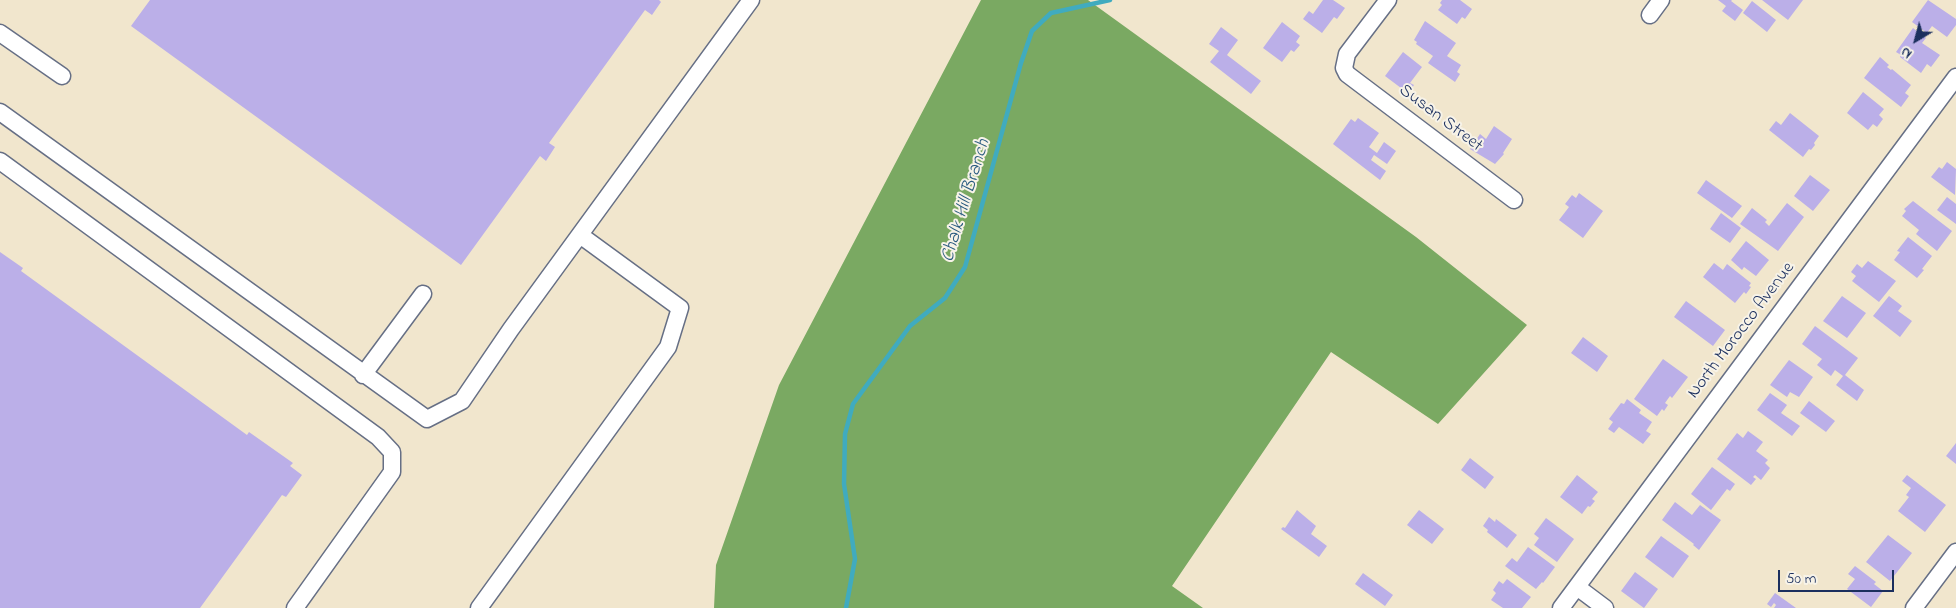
<!DOCTYPE html>
<style>
body{margin:0}
#map{position:relative;width:1956px;height:608px;overflow:hidden;background:#f1e6cd;font-family:"Indie Flower",sans-serif}
canvas{display:block}
.north{position:absolute;left:1891px;top:15px;width:50px;height:50px;-webkit-text-stroke:4px #f7f3e8;paint-order:stroke;rotate:217deg;font-size:14px;font-weight:700;line-height:20px;text-align:center;color:#1b2f5e}
.north::after{content:'';display:block;margin:auto;width:18px;height:22px;background:#1b2f5e;clip-path:polygon(50% 0,100% 100%,50% 72%,0 100%)}
.scale{position:absolute;left:1778px;top:570px;width:116px;height:22px;box-sizing:border-box;border:2px solid #1b2f5e;border-top:0;padding-left:6px;font-size:15px;line-height:18px;white-space:nowrap;color:#1b2f5e;-webkit-text-stroke:4px #f7f3e8;paint-order:stroke}
</style>
<div id="map">
<canvas width="1956" height="608"></canvas>
<div class="north">N</div>
<div class="scale">50 m</div>
</div>
<script>
const c = document.querySelector('canvas').getContext('2d');
c.lineJoin = 'round';
function paint(path, color) { c.fillStyle = color; c.fill(path, 'evenodd'); }
const shape = rows => new Path2D(rows.map(r => 'M' + r).join(''));
function strokePath(path, color, width, dash) { c.strokeStyle = color; c.lineWidth = width; c.lineCap = dash ? 'butt' : 'round'; c.setLineDash(dash || []); c.stroke(path); }
function label(font, color, halo, rows, align = 'center') {
  c.font = font + ' "Indie Flower",sans-serif'; c.lineWidth = 4; c.setLineDash([]); c.textBaseline = 'middle'; c.strokeStyle = halo; c.fillStyle = color; for (const [text, x, y, turn = 0] of rows) {
    c.save(); c.translate(x, y); c.rotate((+turn || 0) * Math.PI / 180); c.textAlign = isNaN(turn) ? turn : align; if (halo) c.strokeText(text, 0, 0); c.fillText(text, 0, 0); c.restore();
  }
}
paint(shape([
 [981,0,1088,0,1416,237,1527,325,1438,424,1331,352,1172,586,1203,608,714,608,716,565,779,385]
]), '#7aa962');
strokePath(shape([
 [846,608,855,559,844,484,845,434,853,404,910,326,945,298,965,267,1021,63,1032,31,1051,13,1110,0]
]), '#40abbf', 4.5);
paint(shape([
 [150,0,659,0,661,2,652,15,645,10,549,143,555,147,546,161,540,156,461,265,131,26],
 [1323,0,1333,0,1345,8,1337,19,1334,17,1322,33,1303,19,1309,11,1313,14],
 [1442,0,1460,0,1472,9,1465,19,1462,17,1457,24,1438,10,1442,5,1440,3],
 [1718,0,1732,0,1731,1,1743,10,1735,21,1722,11,1726,6],
 [1762,0,1803,0,1788,20],
 [1928,0,1956,19,1956,25,1947,37,1932,26,1927,33,1912,22],
 [1752,1,1776,20,1767,32,1743,13],
 [1425,21,1456,43,1447,56,1461,65,1457,72,1460,74,1455,82,1428,63,1433,56,1416,44,1417,42,1414,40],
 [1282,22,1300,36,1296,42,1300,45,1294,52,1291,50,1282,62,1263,48],
 [1221,27,1238,40,1227,55,1261,81,1251,94,1210,62,1219,51,1209,44],
 [1913,28,1926,38,1922,43,1940,55,1931,67,1927,64,1921,73,1900,57,1901,55,1896,52],
 [1403,52,1422,67,1410,83,1414,85,1411,89,1408,87,1405,91,1385,76],
 [1880,57,1889,65,1887,67,1891,70,1892,69,1911,85,1905,93,1909,96,1901,107,1864,78],
 [1863,92,1884,109,1879,115,1883,119,1877,127,1873,124,1868,130,1847,113],
 [1790,113,1819,136,1814,143,1815,145,1811,150,1809,149,1803,157,1769,130,1776,121,1781,125],
 [1358,118,1379,133,1369,147,1377,153,1384,142,1396,151,1387,164,1374,155,1371,160,1386,171,1380,180,1333,144,1351,119,1355,122],
 [1494,126,1512,139,1503,153,1504,154,1495,164,1470,149,1480,134,1486,139],
 [1947,162,1956,169,1955,195,1931,177,1939,167,1942,169],
 [1810,175,1830,190,1813,211,1794,196],
 [1706,180,1742,206,1732,218,1697,193],
 [1579,193,1603,211,1583,238,1559,220,1569,207,1565,204,1572,195,1576,198],
 [1947,197,1956,204,1956,224,1937,210],
 [1913,201,1952,231,1937,251,1916,234,1919,230,1902,216,1906,211,1904,209],
 [1787,203,1804,217,1778,251,1740,224,1752,208,1767,220,1765,222,1769,226],
 [1721,213,1741,228,1730,243,1710,229],
 [1908,237,1932,256,1922,269,1924,270,1917,278,1894,260,1900,252,1897,251],
 [1746,241,1769,260,1756,276,1744,267,1742,270,1731,260],
 [0,252,23,268,21,271,247,435,249,432,293,463,290,466,302,475,286,497,282,495,200,608,0,608],
 [1868,261,1896,281,1879,302,1852,281,1856,276,1851,272,1857,264,1862,268],
 [1714,263,1723,270,1727,264,1751,283,1749,286,1751,287,1746,294,1744,292,1735,303,1703,277],
 [1842,296,1866,313,1847,338,1823,321],
 [1889,296,1902,306,1898,311,1912,321,1900,337,1873,316],
 [1686,301,1725,330,1713,346,1674,317],
 [1815,326,1858,358,1845,375,1864,390,1857,401,1836,385,1843,376,1835,370,1831,376,1817,365,1822,359,1802,344],
 [1583,337,1608,356,1597,372,1571,353],
 [1663,359,1688,377,1672,398,1670,396,1665,403,1668,405,1664,411,1662,409,1657,416,1634,399],
 [1789,360,1813,377,1799,397,1790,392,1787,397,1770,385],
 [1770,393,1787,405,1781,413,1800,426,1792,436,1757,410],
 [1627,399,1641,410,1639,413,1652,422,1646,431,1651,434,1643,444,1619,427,1614,433,1608,429,1613,422,1609,419,1621,403,1624,404],
 [1809,401,1835,421,1826,432,1800,413],
 [1748,431,1763,442,1756,451,1768,460,1765,463,1770,468,1761,480,1755,475,1753,477,1756,479,1751,485,1717,459,1737,433,1743,438],
 [1956,443,1956,464,1946,456],
 [1470,458,1494,477,1485,489,1461,470],
 [1712,467,1735,484,1730,491,1727,489,1711,510,1691,494],
 [1577,475,1598,492,1592,499,1595,501,1590,507,1588,506,1582,514,1560,497],
 [1907,475,1946,505,1925,532,1898,511,1909,497,1906,495,1911,488,1902,481],
 [1675,502,1692,515,1700,505,1721,520,1699,550,1693,545,1694,544,1662,520],
 [1297,510,1316,526,1311,534,1327,546,1319,557,1281,529,1283,527,1285,528],
 [1419,510,1444,529,1432,544,1407,525],
 [1489,517,1495,522,1496,519,1517,535,1507,548,1487,532,1488,530,1483,526],
 [1546,518,1574,539,1557,562,1534,545,1539,538,1534,534],
 [1888,535,1912,553,1890,581,1866,562],
 [1661,536,1689,556,1673,578,1645,557],
 [1528,547,1555,567,1543,583,1542,582,1536,589,1505,566,1512,558,1517,562],
 [1855,566,1876,582,1874,584,1883,591,1871,607,1847,589,1855,579,1848,574],
 [1635,572,1658,589,1644,608,1621,591],
 [1363,573,1393,595,1385,606,1355,584],
 [1507,579,1531,597,1522,608,1503,608,1491,600,1496,593,1493,590,1499,581,1503,584],
 [1775,593,1796,608,1774,608,1776,605,1774,603,1771,607,1767,604]
]), '#bbafe8');
const minor = shape([
 [1388,0,1347,54,1344,68,1347,74,1514,200],
 [1650,15,1661,0],
 [0,33,62,76],
 [0,112,427,419,462,401,511,329,751,0],
 [0,161,378,437,392,452,392,472,295,608],
 [363,375,423,294],
 [1577,587,1605,608],
 [479,608,668,347,680,308,580,235],
 [1561,608,1956,77],
 [1914,608,1956,552]
]);
strokePath(minor, '#666f85', 19);
strokePath(minor, '#fff', 16);
label('18px', '#1b2f5e', '#f7f3e8', [
 ["Susan Street",1440,119,37],
 ["North Morocco Avenue",1742,331,-53]
]);
label('italic 19px', '#285a80', '#f7f3e8', [
 ["Chalk Hill Branch",967,201,-73]
]);
</script>
